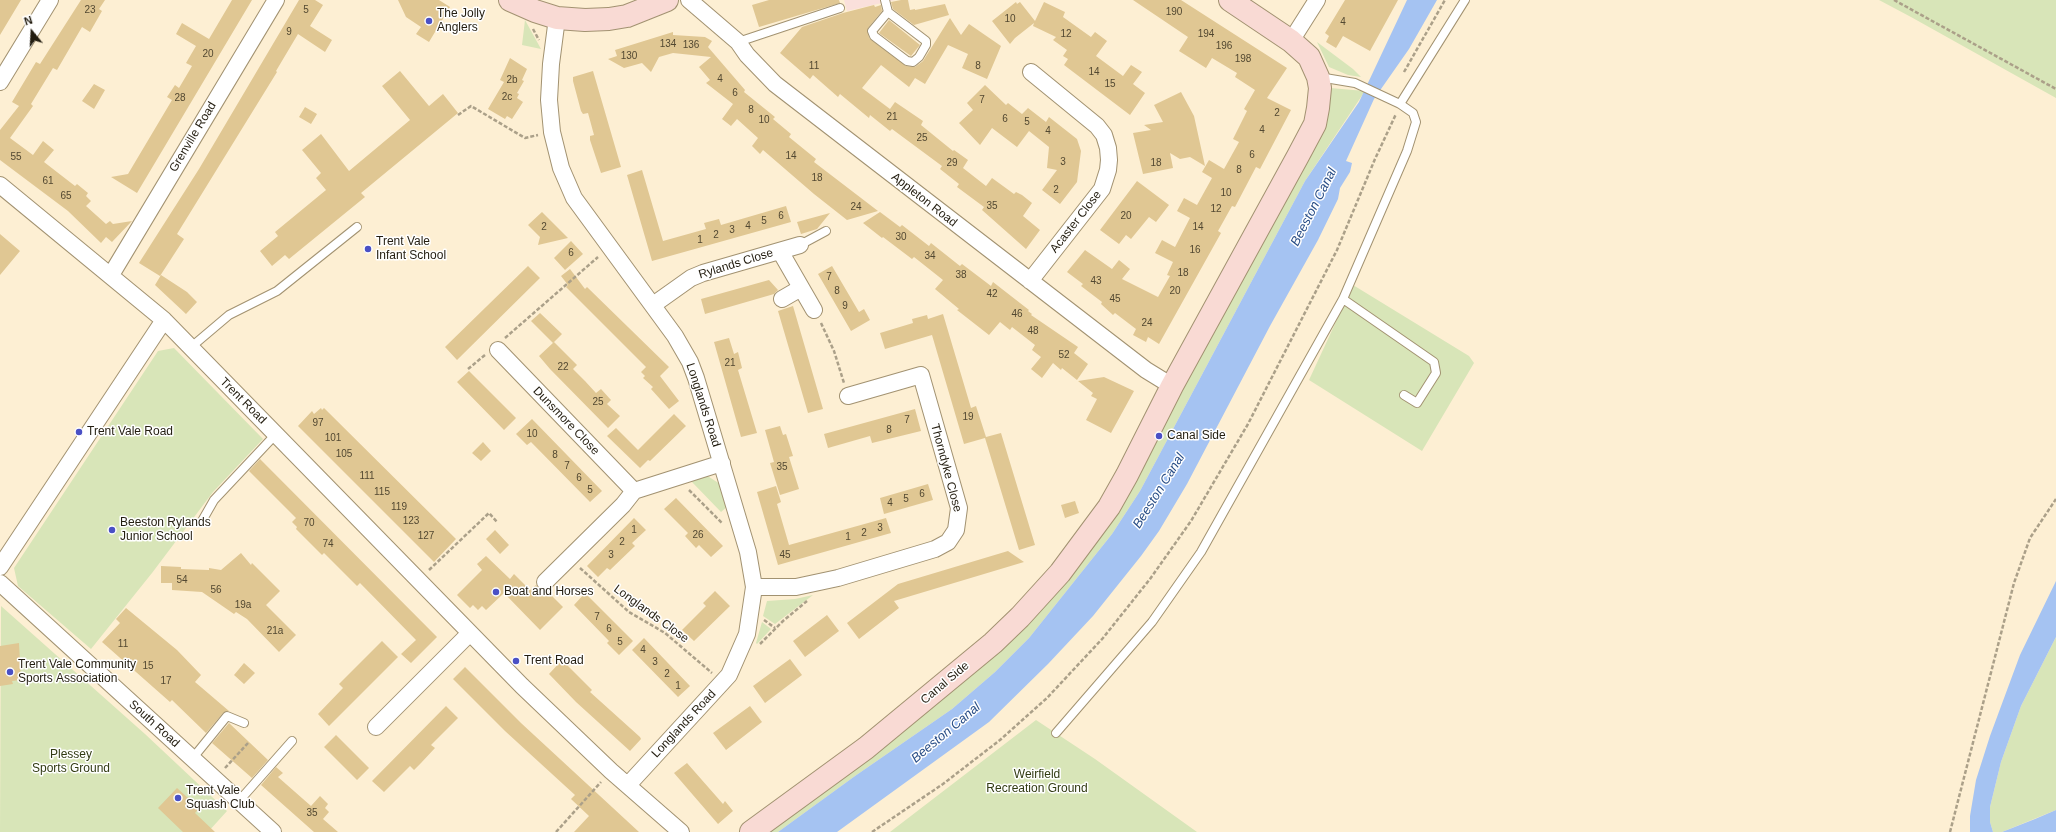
<!DOCTYPE html>
<style>
body{margin:0}
#map{position:relative;width:2056px;height:832px;overflow:hidden;background:#fdefd3;font-family:Helvetica,sans-serif}
canvas{display:block}
.north{position:absolute;left:12px;top:12px;width:40px;height:40px;-webkit-text-stroke:3px #fff;paint-order:stroke;rotate:342deg;font-size:11px;font-weight:700;line-height:16px;text-align:center;color:#231d10}
.north::after{content:'';display:block;margin:auto;width:14px;height:18px;background:#231d10;clip-path:polygon(50% 0,100% 100%,50% 72%,0 100%)}
</style>
<div id="map">
<canvas width="2056" height="832"></canvas>
<div class="north">N</div>
</div>
<script>
const c = document.querySelector('canvas').getContext('2d');
c.lineJoin = 'round';
function paint(path, color) { c.fillStyle = color; c.fill(path, 'evenodd'); }
const shape = rows => new Path2D(rows.map(r => 'M' + r).join(''));
function strokePath(path, color, width, dash) { c.strokeStyle = color; c.lineWidth = width; c.lineCap = dash ? 'butt' : 'round'; c.setLineDash(dash || []); c.stroke(path); }
function label(font, color, halo, rows, align = 'center') {
  c.font = font + ' Helvetica,sans-serif'; c.lineWidth = 3; c.setLineDash([]); c.textBaseline = 'middle'; c.strokeStyle = halo; c.fillStyle = color; for (const [text, x, y, turn = 0] of rows) {
    c.save(); c.translate(x, y); c.rotate((+turn || 0) * Math.PI / 180); c.textAlign = isNaN(turn) ? turn : align; if (halo) c.strokeText(text, 0, 0); c.fillText(text, 0, 0); c.restore();
  }
}
paint(shape([
 [844,0,895,0,847,11]
]), '#fae0db');
paint(shape([
 [1879,0,2056,0,2056,98,1911,17],
 [525,20,541,49,522,45],
 [1317,42,1353,69,1361,77,1348,75,1329,67],
 [1330,88,1365,91,1305,181,1140,491,1112,534,1029,638,995,672,952,709,855,776,778,832,763,832,1058,585],
 [1353,285,1469,356,1474,363,1422,451,1309,380],
 [174,348,263,439,213,492,152,573,91,649,18,586,14,568,158,351],
 [706,475,720,484,728,506,721,512,692,482,692,479],
 [813,595,775,624,763,616,767,601,795,599],
 [1,606,145,734,227,811,208,832,0,832],
 [762,622,771,629,757,644,756,643],
 [2056,637,2056,810,2002,832,1993,832,1990,822,1990,807,2001,762,2021,706],
 [1036,720,1095,759,1197,832,890,832]
]), '#d8e5b8');
paint(shape([
 [1407,0,1437,0,1409,49,1374,99,1346,161,1352,163,1350,172,1340,188,1338,199,1318,240,1270,326,1187,484,1159,531,1141,556,1093,616,1048,664,989,722,837,832,778,832,855,776,952,709,995,672,1029,638,1112,534,1140,491,1305,181,1359,102],
 [2056,581,2056,637,2021,706,2001,762,1990,807,1990,822,1993,832,1970,832,1970,816,1976,780,1990,736,2020,655],
 [2056,810,2056,832,2002,832,2035,819]
]), '#a5c3f2');
paint(shape([
 [0,0,21,0,0,35],
 [81,0,105,0,99,9,102,11,90,32,82,27,57,70,53,68,31,104,33,106,10,138,33,155,43,141,54,150,44,162,75,186,77,184,88,193,86,196,91,201,86,206,106,224,110,221,113,224,132,221,112,242,106,237,101,243,68,211,0,160,0,130,19,106,12,102,36,62,40,64],
 [232,0,252,0,137,193,111,177,128,174,172,100,167,97,175,85,179,88,192,66,186,63,196,46,176,34,182,23,209,39],
 [299,0,315,0,323,5,310,26,332,40,325,52,298,34,276,71,277,72,177,234,184,239,160,276,139,263,199,169],
 [398,0,439,0,450,7,429,42,416,34,421,27,406,17],
 [769,0,839,0,840,3,759,27,752,5],
 [901,0,908,0,910,10,915,9,915,10,945,4,949,15,914,25,893,9,891,2],
 [1133,0,1181,0,1287,68,1267,98,1291,110,1260,169,1256,167,1235,207,1232,206,1218,231,1221,233,1159,344,1148,337,1146,342,1133,335,1136,329,1115,313,1113,315,1101,304,1102,302,1081,286,1083,284,1067,272,1085,250,1112,269,1119,260,1130,269,1122,279,1158,297,1170,276,1167,275,1173,262,1155,253,1162,240,1175,247,1190,218,1177,211,1184,198,1197,205,1212,178,1202,172,1209,160,1224,169,1239,142,1233,139,1247,111,1244,109,1255,90,1235,77,1237,73,1212,58,1206,68,1179,51,1188,37],
 [1345,0,1398,0,1370,51,1343,36,1336,48,1326,42,1329,36,1325,33],
 [1016,2,1017,4,1020,2,1035,21,1044,2,1065,12,1063,17,1091,37,1095,32,1107,41,1096,56,1123,76,1131,65,1142,72,1133,84,1145,93,1130,115,1064,65,1068,59,1063,56,1067,50,1053,40,1056,37,1033,26,1034,23,1015,38,1010,44,992,21],
 [874,5,875,7,881,5,882,11,868,28,869,38,906,66,915,67,923,61,950,18,961,35,969,24,1001,46,987,79,962,68,968,54,948,45,925,84,915,78,909,87,881,65,862,88,890,109,895,102,923,121,921,125,953,151,954,150,968,160,963,168,986,186,992,178,1014,194,1016,192,1022,195,1032,203,1023,216,1040,230,1026,249,982,210,984,207,957,187,959,184,940,169,942,166,892,129,890,131,870,115,869,118,840,94,838,97,813,75,810,79,780,53,802,27,843,13],
 [889,20,920,45,911,56,879,33],
 [673,32,673,35,705,37,712,41,708,47,745,90,744,92,775,117,773,119,791,134,789,137,816,159,814,162,878,211,847,220,814,194,763,150,760,154,752,146,758,138,737,119,731,126,722,119,733,104,706,83,710,80,699,67,711,57,673,53,659,57,651,72,642,63,624,68,608,59,617,56,615,50],
 [510,58,527,69,522,80,524,81,517,93,519,94,517,98,523,102,512,119,507,116,505,119,488,109,504,82,500,80],
 [400,71,429,106,443,94,458,113,361,193,365,197,289,259,285,255,272,266,260,251,278,236,275,232,326,190,316,178,321,173,302,150,321,134,349,171,410,120,382,86],
 [593,71,621,167,601,173,590,140,590,136,594,135,588,113,583,114,581,111,573,81,573,77],
 [94,84,105,90,94,109,82,101],
 [985,85,1006,105,1008,103,1022,114,1028,108,1046,122,1049,117,1077,139,1081,151,1077,182,1060,204,1042,190,1057,170,1047,168,1049,147,1029,131,1017,147,992,128,980,145,959,123,973,110,967,103],
 [1181,92,1194,116,1205,166,1190,157,1180,159,1170,153,1173,168,1143,174,1133,133,1151,130,1144,125,1163,122,1154,105],
 [305,107,317,114,311,124,299,117],
 [642,170,663,241,706,229,704,223,719,219,721,225,786,206,791,222,652,261,627,175],
 [1137,181,1169,205,1156,222,1149,217,1131,239,1126,235,1119,244,1100,230],
 [542,212,568,238,538,245,540,237,528,225],
 [880,212,900,227,902,225,929,246,931,243,960,266,962,264,991,286,993,282,1029,310,1028,311,1032,314,1031,315,1078,347,1074,353,1088,364,1077,380,1062,368,1061,370,1053,363,1042,378,1031,369,1041,357,1032,350,1035,345,1012,327,1010,330,1000,322,989,335,957,310,959,309,935,289,943,280,914,257,912,259,883,237,882,238,863,223],
 [830,213,817,229,801,234,797,222],
 [0,234,20,251,0,275],
 [571,241,583,254,565,270,554,258],
 [528,266,540,278,457,360,445,347],
 [832,266,859,312,864,309,870,320,851,331,818,274],
 [570,269,585,289,587,287,669,367,660,376,679,401,669,409,651,389,653,387,643,378,645,376,641,372,646,367,566,287,568,285,561,276],
 [161,275,187,292,197,302,186,314,155,285],
 [769,280,778,290,774,294,705,314,701,299],
 [793,306,823,409,808,413,778,311],
 [540,313,562,334,553,343,531,321],
 [943,314,971,408,976,406,986,437,1001,433,1035,545,1019,550,985,438,964,444,932,335,885,349,880,333,913,323,912,319,927,315,928,319],
 [729,338,734,354,738,352,742,368,738,370,757,433,741,437,714,342],
 [554,342,577,365,573,369,585,381,596,393,601,389,611,400,607,404,620,416,608,428,550,369,539,356],
 [469,371,516,418,504,430,457,382],
 [1104,377,1134,391,1111,433,1086,420,1097,399,1091,396,1093,393,1078,381],
 [321,408,322,410,324,408,456,539,434,562,298,426,312,411,314,414],
 [915,409,921,431,872,443,870,436,828,448,824,434],
 [674,414,686,426,650,461,648,460,640,468,607,436,616,428,638,450],
 [532,419,602,491,590,502,531,442,527,445,516,434],
 [780,426,783,435,786,434,793,456,789,457,799,489,780,495,770,463,774,462,765,430],
 [483,442,491,451,481,461,472,453],
 [260,459,437,637,411,663,401,654,416,640,360,583,357,586,324,553,322,555,296,529,297,527,292,522,296,518,249,471],
 [928,484,933,500,884,514,880,498],
 [776,486,781,502,777,504,789,545,886,518,891,533,778,565,757,492],
 [676,498,723,546,711,557,699,545,696,548,685,536,688,533,664,509],
 [1075,501,1079,513,1065,518,1061,505],
 [634,518,646,530,632,543,635,546,610,570,607,568,598,577,587,566],
 [495,530,509,545,500,554,486,539],
 [1008,551,1024,562,894,601,899,608,859,639,847,623,898,584],
 [241,553,251,565,252,563,280,591,266,605,296,635,279,652,247,619,236,612,234,614,202,592,172,590,172,583,161,583,161,566,181,567,181,569,209,570,209,568,221,570],
 [486,556,510,579,514,574,530,590,536,585,542,591,547,591,563,607,540,630,504,593,486,610,482,606,478,610,473,605,470,608,457,595,482,570,477,564],
 [715,591,730,606,694,641,682,630,706,606,703,603],
 [585,593,633,641,619,655,607,643,609,641,574,605],
 [126,608,177,650,201,675,195,682,229,711,223,713,206,733,172,700,170,702,102,642,120,623,116,619],
 [827,615,839,631,805,657,793,641],
 [644,638,690,686,678,697,632,650],
 [382,641,398,657,329,726,318,714,343,688,339,684],
 [19,643,21,680,12,681,13,684,0,686,0,646],
 [790,659,802,675,765,703,753,686],
 [562,660,592,690,590,692,640,737,641,739,630,751,576,702,549,674],
 [244,663,255,673,244,684,234,675],
 [465,667,521,723,639,832,574,832,589,816,571,799,575,795,505,731,453,679],
 [446,706,458,718,431,745,435,748,421,763,414,770,410,766,384,792,372,781],
 [750,706,762,722,726,750,713,733],
 [229,723,268,760,252,778,212,743],
 [336,735,369,768,357,780,324,747],
 [687,763,723,804,725,801,733,811,718,824,674,773],
 [276,767,283,773,278,777,311,806,320,796,328,804,325,808,329,812,323,819,338,832,314,832,261,785],
 [177,788,199,808,195,813,215,832,183,832,158,808]
]), '#e0c793');
const lane = shape([
 [885,0,888,12,926,41,926,45,919,57,913,62,907,61,874,36,872,31,888,12],
 [738,42,840,8],
 [1400,104,1465,0],
 [800,245,826,231],
 [1343,299,1434,362,1436,373,1417,403,1404,395],
 [190,348,229,315,277,291,357,227],
 [202,521,214,500,276,434],
 [1056,733,1152,622,1201,552,1343,299,1407,151,1416,122,1413,113,1400,104,1355,83,1319,77],
 [192,759,227,716,244,723],
 [239,801,292,741]
]);
const street = shape([
 [689,0,738,42,747,55,775,84,1146,370,1172,386],
 [557,18,551,64,549,100,552,132,561,168,574,198,675,336,690,362,696,378,748,552,754,587,747,634,729,675,628,785],
 [1291,41,1317,0],
 [0,82,50,0],
 [0,185,164,320,522,686,611,771,681,832],
 [780,251,814,310],
 [111,275,276,0],
 [1030,281,1102,189,1108,170,1109,160,1108,148,1104,135,1097,126,1031,72],
 [782,299,801,288],
 [653,305,691,278,703,273,800,245],
 [498,350,634,491,722,463],
 [0,567,164,320],
 [545,582,623,505,634,491],
 [0,583,273,832],
 [754,587,796,587,838,578,935,549,948,542,956,530,959,508,921,375,848,396],
 [376,727,470,633]
]);
const secondary = shape([
 [510,0,535,11,557,18,585,20,609,19,627,16,667,0],
 [751,832,866,748,993,643,1020,617,1060,573,1109,507,1127,475,1172,386,1298,156,1315,124,1318,108,1320,88,1318,77,1309,57,1291,41,1230,0]
]);
strokePath(lane, '#a29271', 10);
strokePath(street, '#a29271', 18);
strokePath(secondary, '#a29271', 24);
strokePath(shape([
 [1894,0,2056,89],
 [533,29,539,40],
 [1404,72,1445,0],
 [458,115,471,106,525,138,538,135],
 [821,323,834,351,844,383],
 [505,338,598,257],
 [468,369,485,355],
 [689,490,722,523],
 [580,568,629,612,665,633,712,673],
 [429,570,489,513,497,522],
 [764,620,775,628],
 [760,644,783,621,807,601],
 [225,768,248,743],
 [556,832,601,782],
 [872,832,943,784,1000,740,1047,698,1103,638,1150,579,1191,521,1248,424,1337,250,1375,159,1396,114],
 [1950,832,2014,583,2030,538,2056,499]
]), '#aba089', 2.5, [4, 2]);
strokePath(lane, '#fff', 8);
strokePath(street, '#fff', 16);
strokePath(secondary, '#f9dad4', 22);
for (const [x, y, r, color] of [
 [429,21,4,"#4a50c5"],
 [368,249,4,"#4a50c5"],
 [79,432,4,"#4a50c5"],
 [1159,436,4,"#4a50c5"],
 [112,530,4,"#4a50c5"],
 [496,592,4,"#4a50c5"],
 [516,661,4,"#4a50c5"],
 [10,672,4,"#4a50c5"],
 [178,798,4,"#4a50c5"]
]) { const dot = new Path2D(); dot.arc(x, y, r, 0, 2 * Math.PI); c.fillStyle = color; c.fill(dot); strokePath(dot, '#fff', 1.5); }
label('10px', '#524831', null, [
 ["23",90,10],
 ["5",306,10],
 ["190",1174,12],
 ["10",1010,19],
 ["4",1343,22],
 ["9",289,32],
 ["12",1066,34],
 ["194",1206,34],
 ["134",668,44],
 ["136",691,45],
 ["196",1224,46],
 ["20",208,54],
 ["130",629,56],
 ["198",1243,59],
 ["11",814,66],
 ["8",978,66],
 ["14",1094,72],
 ["4",720,79],
 ["2b",512,80],
 ["15",1110,84],
 ["6",735,93],
 ["2c",507,97],
 ["28",180,98],
 ["7",982,100],
 ["8",751,110],
 ["2",1277,113],
 ["21",892,117],
 ["6",1005,119],
 ["10",764,120],
 ["5",1027,122],
 ["4",1262,130],
 ["4",1048,131],
 ["25",922,138],
 ["6",1252,155],
 ["14",791,156],
 ["55",16,157],
 ["3",1063,162],
 ["29",952,163],
 ["18",1156,163],
 ["8",1239,170],
 ["18",817,178],
 ["61",48,181],
 ["2",1056,190],
 ["10",1226,193],
 ["65",66,196],
 ["35",992,206],
 ["24",856,207],
 ["12",1216,209],
 ["6",781,216],
 ["20",1126,216],
 ["5",764,221],
 ["4",748,226],
 ["2",544,227],
 ["14",1198,227],
 ["3",732,230],
 ["2",716,235],
 ["30",901,237],
 ["1",700,240],
 ["16",1195,250],
 ["6",571,253],
 ["34",930,256],
 ["18",1183,273],
 ["38",961,275],
 ["7",829,277],
 ["43",1096,281],
 ["8",837,291],
 ["20",1175,291],
 ["42",992,294],
 ["45",1115,299],
 ["9",845,306],
 ["46",1017,314],
 ["24",1147,323],
 ["48",1033,331],
 ["52",1064,355],
 ["21",730,363],
 ["22",563,367],
 ["25",598,402],
 ["19",968,417],
 ["7",907,420],
 ["97",318,423],
 ["8",889,430],
 ["10",532,434],
 ["101",333,438],
 ["105",344,454],
 ["8",555,455],
 ["7",567,466],
 ["35",782,467],
 ["111",367,476],
 ["6",579,478],
 ["5",590,490],
 ["115",382,492],
 ["6",922,494],
 ["5",906,499],
 ["4",890,503],
 ["119",399,507],
 ["123",411,521],
 ["70",309,523],
 ["3",880,528],
 ["1",634,530],
 ["2",864,533],
 ["26",698,535],
 ["127",426,536],
 ["1",848,537],
 ["2",622,542],
 ["74",328,544],
 ["3",611,555],
 ["45",785,555],
 ["54",182,580],
 ["56",216,590],
 ["19a",243,605],
 ["7",597,617],
 ["6",609,629],
 ["21a",275,631],
 ["5",620,642],
 ["11",123,644],
 ["4",643,650],
 ["3",655,662],
 ["15",148,666],
 ["2",667,674],
 ["17",166,681],
 ["1",678,686],
 ["35",312,813]
]);
label('12px', '#231d10', '#fff', [
 ["The Jolly",437,14],
 ["Anglers",437,28],
 ["Trent Vale",376,242],
 ["Infant School",376,256],
 ["Trent Vale Road",87,432],
 ["Canal Side",1167,436],
 ["Beeston Rylands",120,523],
 ["Junior School",120,537],
 ["Boat and Horses",504,592],
 ["Trent Road",524,661],
 ["Trent Vale Community",18,665],
 ["Sports Association",18,679],
 ["Trent Vale",186,791],
 ["Squash Club",186,805]
], 'left');
label('12px', '#231d10', '#fff', [
 ["Grenville Road",193,137,-59],
 ["Appleton Road",924,200,38],
 ["Acaster Close",1076,222,-52],
 ["Rylands Close",736,264,-17],
 ["Trent Road",243,401,45],
 ["Longlands Road",703,405,72],
 ["Dunsmore Close",566,421,46],
 ["Thorndyke Close",946,468,75],
 ["Longlands Close",651,614,36],
 ["Canal Side",945,683,-40],
 ["South Road",154,724,42],
 ["Longlands Road",684,724,-47]
]);
label('12px', '#323b13', '#fff', [
 ["Plessey",71,755],
 ["Sports Ground",71,769],
 ["Weirfield",1037,775],
 ["Recreation Ground",1037,789]
]);
label('italic 13px', '#284d86', '#fff', [
 ["Beeston Canal",1314,207,-63],
 ["Beeston Canal",1159,491,-58],
 ["Beeston Canal",946,733,-40]
]);
</script>
